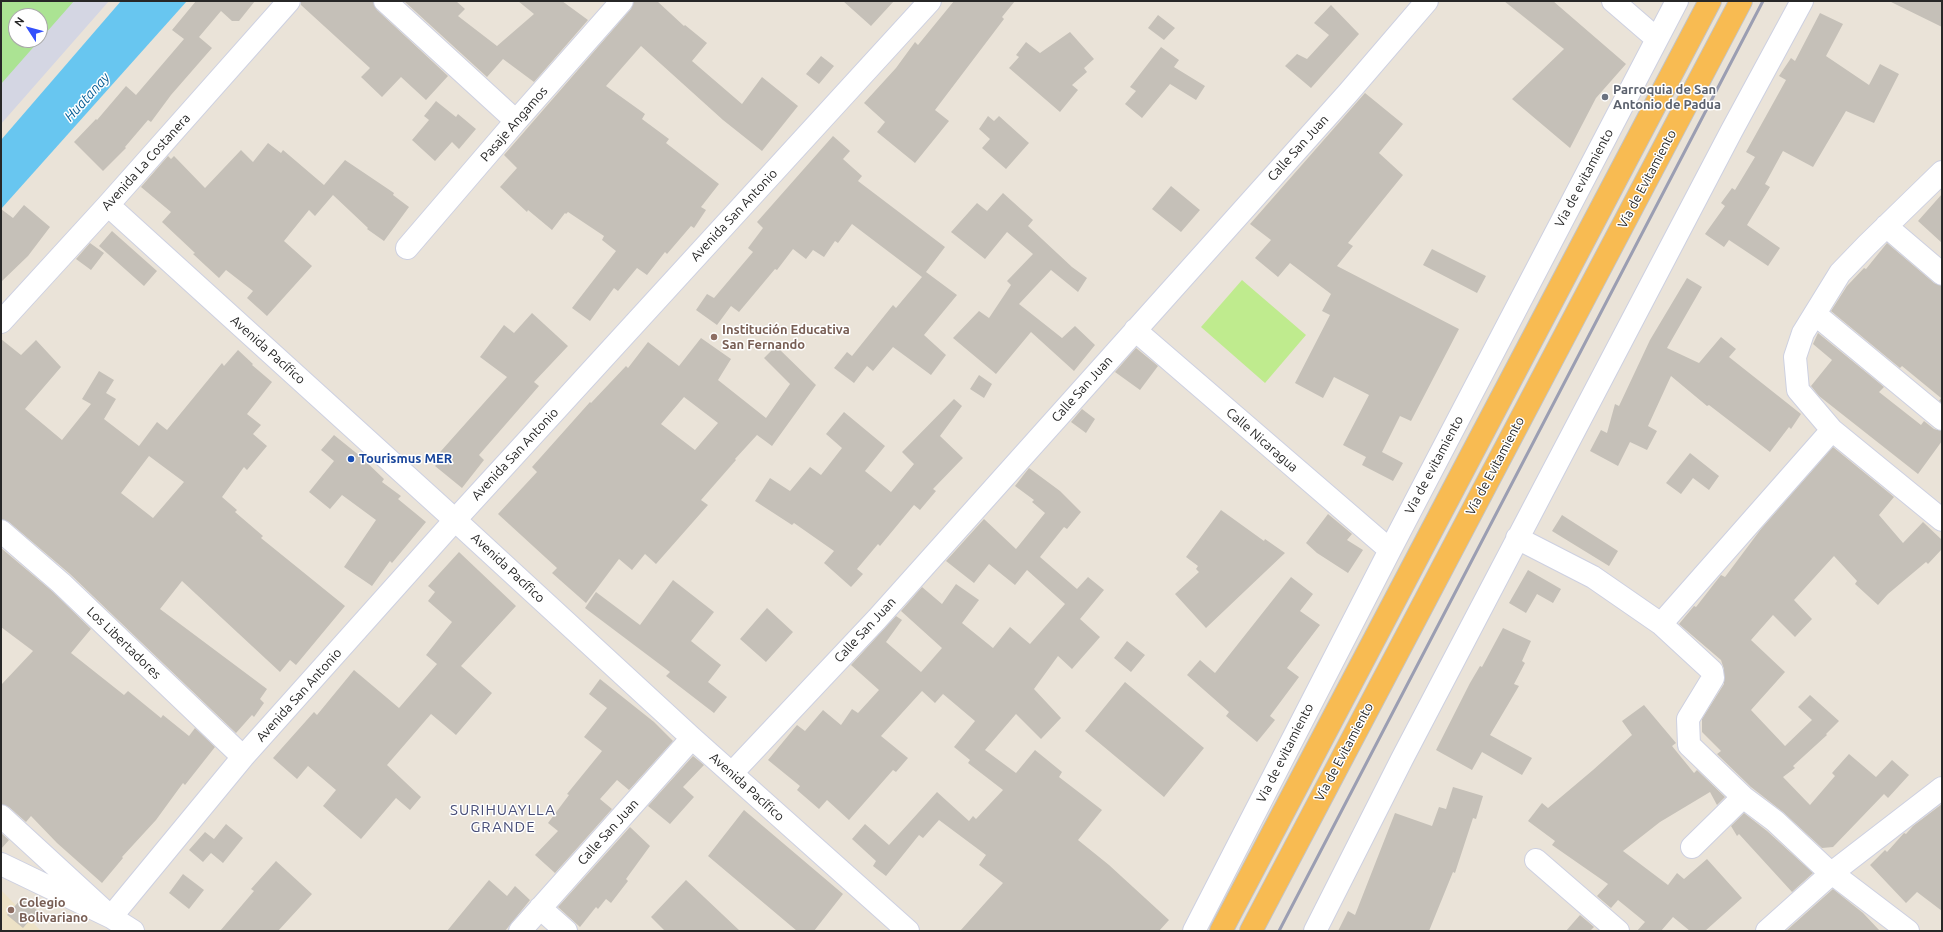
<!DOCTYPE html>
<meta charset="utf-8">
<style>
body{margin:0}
#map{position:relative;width:1943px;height:932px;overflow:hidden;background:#eae3d8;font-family:Ubuntu,sans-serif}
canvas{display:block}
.frame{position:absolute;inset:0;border:2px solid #272727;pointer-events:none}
.north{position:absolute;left:8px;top:8px;width:40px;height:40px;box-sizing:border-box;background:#fff;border:1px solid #a9a9a9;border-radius:50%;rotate:306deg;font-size:11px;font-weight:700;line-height:16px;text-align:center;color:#272727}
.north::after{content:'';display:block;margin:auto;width:14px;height:18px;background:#3350fc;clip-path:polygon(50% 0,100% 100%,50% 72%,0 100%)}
</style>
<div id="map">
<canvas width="1943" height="932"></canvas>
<div class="frame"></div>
<div class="north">N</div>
</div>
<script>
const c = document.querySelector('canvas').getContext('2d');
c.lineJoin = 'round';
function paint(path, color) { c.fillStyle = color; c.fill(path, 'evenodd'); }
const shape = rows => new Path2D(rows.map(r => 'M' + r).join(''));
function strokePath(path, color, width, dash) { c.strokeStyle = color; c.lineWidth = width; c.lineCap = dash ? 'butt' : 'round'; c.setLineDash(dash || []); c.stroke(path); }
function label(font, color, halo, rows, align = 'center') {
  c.font = font + ' Ubuntu,sans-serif'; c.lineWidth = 3; c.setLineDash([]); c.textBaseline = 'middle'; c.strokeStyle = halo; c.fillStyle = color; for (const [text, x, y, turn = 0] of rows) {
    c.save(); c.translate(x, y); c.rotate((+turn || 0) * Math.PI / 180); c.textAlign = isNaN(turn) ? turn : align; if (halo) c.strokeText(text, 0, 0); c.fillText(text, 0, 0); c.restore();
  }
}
paint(shape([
 [1,890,41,931,1,931]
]), '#ede2c6');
paint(shape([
 [1,1,109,1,1,124],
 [16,16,40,16,40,40,16,40]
]), '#d4d6e3');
paint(shape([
 [1,1,74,1,1,84],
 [16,16,40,16,40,40,16,40]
]), '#abe393');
paint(shape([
 [1242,280,1306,335,1265,383,1201,327]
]), '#bfeb8e');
paint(shape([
 [121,1,187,1,1,209,1,140]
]), '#68c6f0');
paint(shape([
 [196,1,255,1,239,21,232,21,221,11,199,37,212,48,171,95,151,122,148,120,125,147,126,148,103,171,74,142,96,119,97,120,126,86,136,95,184,39,172,30],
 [301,1,373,1,377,10,448,76,426,100,401,77,382,97,361,77,370,68,301,5],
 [404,1,456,1,465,9,458,16,497,46,534,14,518,1,562,1,588,20,534,82,503,59,487,77],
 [634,1,657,1,684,26,685,25,707,43,692,61,742,104,762,77,798,106,762,151,723,120,641,46,606,86,645,114,642,119,669,139,666,143,719,184,701,207,706,210,694,228,691,226,667,254,665,252,647,275,637,268,618,291,614,288,590,321,572,308,616,251,602,240,604,236,568,212,566,214,565,213,552,230,528,210,527,212,500,187,517,168,504,155,631,9],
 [843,1,894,1,871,26],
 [954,1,1015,1,1002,17,1004,19,935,110,949,121,915,163,877,132,885,122,864,103,896,68,915,42,918,45],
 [1504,1,1553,1,1626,64,1596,98,1570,148,1512,99,1564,49],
 [1889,1,1942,1,1942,27],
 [1331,5,1359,34,1311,88,1285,66,1297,54,1307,59,1329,35,1314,23],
 [1820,13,1843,24,1826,56,1869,85,1880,64,1899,74,1874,123,1846,111,1813,167,1783,151,1765,184,1770,187,1747,225,1780,248,1768,266,1729,240,1724,247,1705,234,1725,206,1721,203,1732,188,1735,190,1755,157,1746,152,1786,80,1779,76,1791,58,1795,61],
 [1158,15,1175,28,1164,40,1148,28],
 [1070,32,1094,59,1084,68,1087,72,1072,85,1078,90,1060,112,1009,68,1019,57,1016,55,1026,42,1040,53],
 [1161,47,1179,60,1174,67,1205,86,1196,100,1170,84,1142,118,1125,104,1136,91,1130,87],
 [821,56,834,66,819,84,806,74],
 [1365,93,1403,124,1379,153,1403,175,1348,243,1353,246,1337,266,1459,329,1411,421,1400,416,1382,452,1403,463,1393,481,1362,465,1366,457,1343,445,1369,395,1334,377,1323,398,1295,383,1330,315,1322,311,1331,294,1290,263,1278,277,1255,258,1271,240,1250,224],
 [436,101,456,117,458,114,476,129,459,149,452,142,435,161,412,140,429,120,424,116],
 [988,116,994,121,999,116,1029,143,1006,169,982,148,990,139,979,129],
 [833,136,850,151,843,159,862,176,858,181,945,247,926,272,957,295,924,335,946,355,931,375,893,347,873,371,867,366,854,383,834,368,847,352,852,356,893,305,896,308,922,277,852,224,838,243,835,241,824,257,813,250,806,259,793,249,777,270,775,269,739,312,731,306,717,325,696,310,707,294,714,298,753,252,748,248,763,228,757,222],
 [268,143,281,153,283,150,324,185,345,160,394,193,393,195,409,207,384,241,367,229,368,228,333,195,315,216,309,210,284,241,312,266,267,316,247,298,253,291,226,270,219,278,193,254,195,253,162,222,171,212,141,187,168,156,171,159,174,156,205,188,241,150,253,162],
 [1171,186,1200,210,1181,232,1152,209],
 [1003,193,1033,220,1028,226,1072,267,1087,278,1078,292,1051,270,1019,304,1062,338,1075,326,1095,345,1074,371,1031,332,996,374,953,338,979,311,989,318,1011,285,1007,281,1033,254,1007,232,985,259,951,232,977,203,987,211],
 [1942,194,1942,243,1918,221],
 [24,205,50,227,28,256,1,282,1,209,13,218],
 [112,231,157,271,144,286,99,246],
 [90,243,104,253,91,270,76,259],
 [1887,243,1934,283,1942,286,1942,403,1939,401,1941,398,1902,366,1900,368,1831,311,1847,286,1864,268,1866,269],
 [1432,249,1486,276,1477,293,1423,265],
 [1687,278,1702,287,1667,348,1699,363,1721,337,1736,349,1729,357,1801,414,1791,429,1789,427,1770,452,1709,405,1707,406,1671,376,1648,426,1657,431,1647,450,1630,442,1618,466,1590,451,1601,430,1607,433,1615,404,1619,406,1650,340],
 [532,313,568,346,534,382,539,386,479,455,484,460,462,488,435,466,437,464,433,460,507,377,480,357,504,325,514,333],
 [1818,333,1884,387,1879,392,1921,425,1924,421,1934,429,1942,431,1942,441,1918,474,1819,396,1811,386,1832,360,1813,344],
 [701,338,731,359,718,380,766,418,790,384,764,358,776,346,816,385,772,446,757,435,735,459,736,460,701,500,708,505,656,564,645,554,632,570,619,559,586,603,552,573,557,568,498,514,537,472,532,467,590,402,591,403,626,366,628,368,648,342,679,366],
 [684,397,718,423,695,450,661,424],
 [1,339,21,355,36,340,61,367,25,409,62,440,91,404,82,399,99,371,114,380,106,393,116,399,104,419,139,446,157,422,167,430,222,363,224,366,238,350,253,364,252,365,272,382,247,414,261,425,253,434,267,446,247,470,244,467,222,497,237,510,235,512,263,536,261,538,345,606,296,665,290,660,280,672,182,581,160,609,267,689,260,699,264,703,254,717,252,715,236,733,70,574,9,522,1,519],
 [149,456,184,482,153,518,121,493],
 [1136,348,1158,366,1140,390,1115,372],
 [979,375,992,384,984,398,970,389],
 [954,399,962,406,940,436,963,458,933,489,936,491,920,510,914,505,880,546,878,544,857,569,863,574,851,587,824,563,834,551,794,523,792,525,755,501,770,478,790,491,810,467,821,475,842,448,826,434,844,412,885,446,865,471,891,492,914,464,902,452],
 [1082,409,1095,419,1086,433,1071,422],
 [334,435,360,456,384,479,382,482,401,496,398,499,426,522,392,563,390,561,372,586,344,567,376,520,342,495,330,509,309,492,334,461,321,450],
 [1833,447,1894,497,1879,515,1903,543,1923,522,1942,540,1942,549,1928,564,1926,562,1888,594,1878,605,1855,584,1857,581,1834,556,1794,600,1812,619,1795,637,1773,615,1751,640,1785,672,1751,710,1785,746,1812,720,1798,707,1810,695,1839,721,1826,734,1827,735,1793,766,1795,768,1783,777,1810,805,1835,776,1832,773,1849,754,1876,777,1892,760,1909,775,1888,798,1884,794,1833,847,1822,848,1783,812,1751,787,1717,754,1721,751,1702,732,1702,719,1724,684,1724,669,1721,660,1679,624,1694,606,1696,607,1721,575,1725,577,1761,529],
 [1690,453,1719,476,1709,490,1693,478,1681,494,1666,483],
 [1029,468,1060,491,1081,512,1067,529,1064,527,1040,557,1077,589,1088,577,1104,590,1080,619,1100,637,1072,669,1058,656,1034,689,1061,718,1041,739,1016,714,985,750,1016,773,1035,750,1062,772,1059,777,1102,810,1078,840,1109,865,1169,920,1159,931,960,931,1003,883,979,865,986,855,939,820,923,838,919,835,886,876,873,866,876,861,852,839,865,824,889,845,937,792,969,821,973,816,976,819,1003,790,968,763,970,760,954,747,975,721,943,694,935,703,922,691,881,736,908,758,896,772,893,770,849,820,827,800,819,809,797,790,800,786,768,760,797,725,805,731,823,710,841,725,852,709,858,713,879,690,851,665,896,616,902,620,886,642,921,672,942,648,901,611,922,587,942,604,956,584,979,600,962,623,993,648,1010,627,1030,644,1065,604,1027,570,1015,585,989,564,974,583,946,561,984,519,1016,549,1045,513,1032,502,1034,500,1015,486],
 [1221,510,1264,541,1265,539,1285,553,1206,628,1175,594,1199,572,1196,569,1198,566,1186,557],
 [1328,514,1352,534,1347,540,1363,550,1348,573,1317,553,1306,543],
 [1562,515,1618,551,1609,566,1552,531],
 [1,548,53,592,91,629,71,653,124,695,128,691,161,718,163,715,189,736,195,728,215,747,185,785,183,783,156,820,122,857,123,858,102,883,57,843,31,816,26,822,9,807,1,804,1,685,33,651,1,627],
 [459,552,516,606,461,666,492,693,456,735,431,714,387,765,421,797,410,810,396,798,361,839,323,806,336,790,308,766,297,779,273,758,314,712,317,715,354,670,399,708,437,664,426,655,452,622,428,601,435,592,428,586],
 [1528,570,1561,589,1553,603,1537,594,1526,613,1509,603],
 [1291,577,1313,594,1300,611,1320,625,1287,668,1299,677,1270,716,1275,720,1257,742,1226,716,1229,712,1187,675,1200,660,1215,673],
 [673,580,714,612,691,641,721,665,708,682,727,697,714,713,666,676,670,672,585,608,596,592,640,625],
 [767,608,793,632,766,662,740,639],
 [1503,628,1531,641,1522,661,1525,663,1514,684,1519,686,1490,735,1532,758,1522,775,1482,752,1472,770,1436,750,1470,683,1480,666,1482,667],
 [1127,641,1145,655,1131,672,1114,658],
 [600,679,654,722,673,741,629,790,617,780,600,799,612,809,555,873,535,855,558,831,548,823,569,795,567,794,602,751,584,737,607,708,589,694],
 [1125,682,1204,748,1164,797,1085,731],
 [1644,705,1676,743,1672,746,1694,773,1697,770,1725,797,1717,805,1710,792,1660,822,1623,851,1668,885,1677,873,1684,879,1707,859,1742,898,1705,931,1690,931,1673,917,1661,931,1637,931,1645,922,1618,900,1611,908,1597,896,1608,884,1552,845,1555,841,1528,821,1542,803,1548,808,1593,770,1632,735,1622,721],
 [693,756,704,765,683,787,694,797,670,824,648,806],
 [1453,787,1483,796,1476,819,1473,818,1455,873,1453,872,1429,931,1338,931,1348,911,1355,915,1395,813,1432,826,1439,807,1446,809],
 [1942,804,1942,911,1917,892,1906,903,1870,865,1885,850,1887,852,1904,833,1906,834,1913,826],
 [744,810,843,894,814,931,797,931,708,856],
 [1744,813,1767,831,1813,873,1792,892,1739,834,1737,836,1731,826],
 [226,824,243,838,223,863,211,853,203,862,189,850,205,832,214,839],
 [630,827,650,846,626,879,628,881,611,903,606,899,598,909,596,907,580,927,558,907],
 [1,833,9,840,1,849],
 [276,861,312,894,278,931,220,931,254,891,251,889],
 [183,874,204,890,189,909,169,893],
 [489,880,507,896,515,886,530,900,505,931,447,931],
 [686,880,740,931,665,931,651,917],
 [1833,889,1863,913,1880,931,1786,931],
 [22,898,38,911,23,928,7,915],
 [1580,915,1594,927,1590,931,1566,931]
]), '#c5c0b8');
const minor = shape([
 [385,1,516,121],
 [1613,1,1657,39],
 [108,205,455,520,692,738,908,931],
 [1886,226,1942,274],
 [407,248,516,121,622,1],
 [1815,314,1942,419],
 [1,322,108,205,289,1],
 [1135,330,1390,550],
 [1832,430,1798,390,1795,357,1803,333,1840,273,1867,245,1942,172],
 [1,531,61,583,243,757],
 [1517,538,1593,577,1661,624,1712,671,1713,678,1688,719,1689,745,1743,797,1775,821,1824,867,1908,931],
 [1661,624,1832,430,1942,520],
 [732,773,877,619,1348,93,1427,1],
 [1,816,111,917],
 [1692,847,1743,797],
 [1536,860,1618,931],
 [1,864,111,917,133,931],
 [540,908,566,931],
 [111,917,243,757,455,520,930,1],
 [520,931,692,738],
 [1194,931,1390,550,1677,1],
 [1315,931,1402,759,1731,132,1802,1],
 [1767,931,1833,872,1942,788]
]);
const trunk = shape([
 [1221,931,1710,1],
 [1251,931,1741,1]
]);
strokePath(minor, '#cdd0e1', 24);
strokePath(trunk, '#c3c3c3', 24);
strokePath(minor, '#fff', 22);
strokePath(trunk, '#f8bb52', 22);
strokePath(shape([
 [1279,931,1763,1]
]), '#9b9eb2', 3);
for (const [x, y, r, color] of [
 [1605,97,4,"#6b7280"],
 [714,337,4,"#8d6e63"],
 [351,459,4,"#1a4fb4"],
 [11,910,4,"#8d6e63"]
]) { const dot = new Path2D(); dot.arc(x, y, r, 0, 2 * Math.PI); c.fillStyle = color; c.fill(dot); strokePath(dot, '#fff', 1.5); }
label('bold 13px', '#5b616d', '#fff', [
 ["Parroquia de San",1613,90],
 ["Antonio de Padua",1613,105]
], 'left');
label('13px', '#272727', '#fff', [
 ["Pasaje Angamos",514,124,-49],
 ["Calle San Juan",1298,148,-48],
 ["Avenida La Costanera",146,162,-48],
 ["Via de evitamiento",1584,178,-62],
 ["Vía de Evitamiento",1647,179,-62],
 ["Avenida San Antonio",734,215,-47],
 ["Avenida Pacífico",268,350,42],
 ["Calle San Juan",1082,389,-48],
 ["Calle Nicaragua",1262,440,41],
 ["Avenida San Antonio",515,454,-47],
 ["Via de evitamiento",1434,465,-62],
 ["Vía de Evitamiento",1495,466,-62],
 ["Avenida Pacífico",508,568,43],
 ["Calle San Juan",865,630,-47],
 ["Los Libertadores",124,643,44],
 ["Avenida San Antonio",299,695,-48],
 ["Vía de Evitamiento",1344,752,-62],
 ["Via de evitamiento",1285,753,-63],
 ["Avenida Pacífico",747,787,42],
 ["Calle San Juan",608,832,-48]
]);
label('bold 13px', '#785e54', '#fff', [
 ["Institución Educativa",722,330],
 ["San Fernando",722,345],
 ["Colegio",19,903],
 ["Bolivariano",19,918]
], 'left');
label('bold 13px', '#164399', '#fff', [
 ["Tourismus MER",359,459]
], 'left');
label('italic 14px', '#0b6198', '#fff', [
 ["Huatanay",87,97,-48]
]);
c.letterSpacing = '1px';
label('15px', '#484e78', '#fff', [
 ["SURIHUAYLLA",503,810],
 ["GRANDE",503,827]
]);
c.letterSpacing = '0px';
</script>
